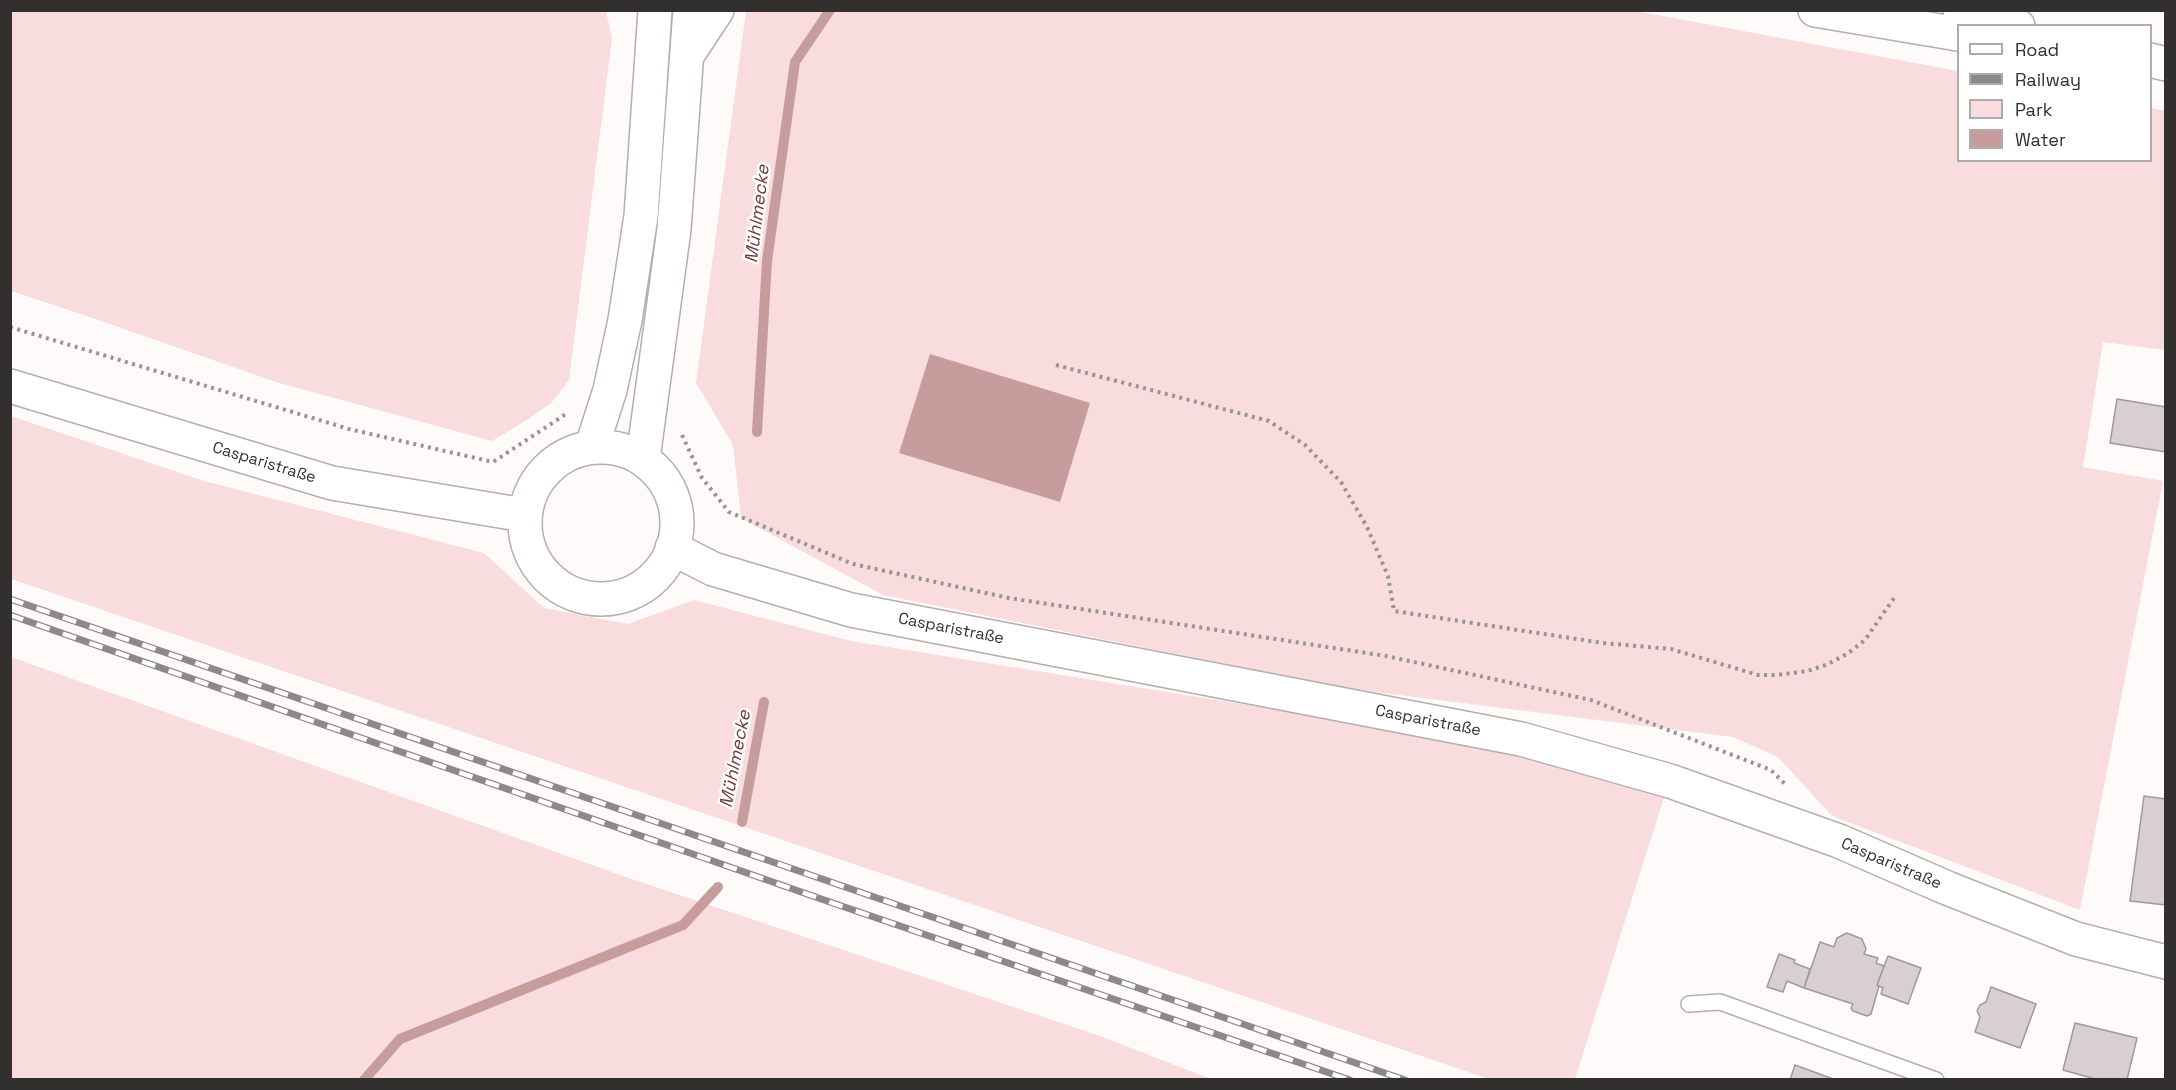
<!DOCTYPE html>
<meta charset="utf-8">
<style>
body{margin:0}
#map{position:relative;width:2176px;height:1090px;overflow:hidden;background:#fffafa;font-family:"Space Grotesk",sans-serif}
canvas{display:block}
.frame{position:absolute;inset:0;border:12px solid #322f2f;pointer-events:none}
.legend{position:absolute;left:1957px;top:24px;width:195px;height:138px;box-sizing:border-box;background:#fff;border:2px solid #adacac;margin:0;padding:8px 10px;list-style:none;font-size:18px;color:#322f2f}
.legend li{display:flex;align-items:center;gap:12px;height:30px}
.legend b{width:30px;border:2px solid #adacac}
</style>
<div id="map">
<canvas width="2176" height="1090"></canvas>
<div class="frame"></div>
<ul class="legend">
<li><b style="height:8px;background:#fff"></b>Road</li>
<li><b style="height:8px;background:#8d8989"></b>Railway</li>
<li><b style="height:16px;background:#f9dcdd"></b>Park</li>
<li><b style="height:16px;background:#c69c9d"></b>Water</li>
</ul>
</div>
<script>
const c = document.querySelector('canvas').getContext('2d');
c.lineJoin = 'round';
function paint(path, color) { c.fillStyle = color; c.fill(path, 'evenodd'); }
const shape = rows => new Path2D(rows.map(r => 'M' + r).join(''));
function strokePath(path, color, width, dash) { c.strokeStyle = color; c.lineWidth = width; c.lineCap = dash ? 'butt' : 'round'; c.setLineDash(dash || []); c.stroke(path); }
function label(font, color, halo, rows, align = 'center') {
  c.font = font + ' "Space Grotesk",sans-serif'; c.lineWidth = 5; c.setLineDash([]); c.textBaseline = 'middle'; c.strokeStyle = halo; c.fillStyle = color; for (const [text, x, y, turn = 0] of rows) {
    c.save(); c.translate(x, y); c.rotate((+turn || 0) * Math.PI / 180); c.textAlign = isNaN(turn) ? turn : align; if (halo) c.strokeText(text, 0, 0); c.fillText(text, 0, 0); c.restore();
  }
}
paint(shape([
 [11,10,606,11,612,38,569,380,552,402,530,418,492,441,276,382,81,314,11,291],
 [746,11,1636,11,1958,71,1958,160,2150,160,2151,108,2165,111,2165,350,2103,342,2083,467,2163,481,2080,910,1832,816,1778,757,1733,737,1351,689,883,595,741,518,733,445,696,383],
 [11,416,204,481,484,553,544,608,628,624,694,600,851,641,1279,710,1528,754,1665,794,1575,1079,1489,1079,11,579],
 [11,657,626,877,1100,1036,1211,1079,11,1079]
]), '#f9dcdd');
paint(shape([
 [930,354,1090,403,1060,502,899,453]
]), '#c69c9d');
strokePath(shape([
 [757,432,767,261,795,62,830,10],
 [742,822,764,702],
 [364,1080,400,1039,683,925,718,887]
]), '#c69c9d', 10);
const building = shape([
 [2117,399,2166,407,2166,452,2110,443,2117,399],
 [2144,796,2166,799,2166,905,2130,901,2144,796],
 [1847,933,1862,939,1866,949,1864,954,1878,958,1876,963,1884,966,1877,985,1879,986,1871,1014,1867,1016,1853,1011,1851,1008,1853,1004,1804,988,1820,942,1834,947,1837,938,1847,933],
 [1779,954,1795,960,1794,963,1810,969,1804,988,1787,981,1783,992,1767,987,1779,954],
 [1888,956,1921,968,1908,1004,1881,994,1883,988,1877,985,1888,956],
 [1991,987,2036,1004,2020,1048,1975,1032,1980,1017,1977,1011,1980,1005,1986,1002,1991,987],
 [2075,1023,2137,1038,2127,1080,2099,1080,2063,1070,2075,1023],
 [1795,1065,1836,1080,1790,1080,1795,1065]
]);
paint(building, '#d7cfd0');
strokePath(building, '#a09999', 1.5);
const lane = shape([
 [1689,1004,1720,1002,1936,1080]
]);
const secondary = shape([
 [10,386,332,483,524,515],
 '525 523a76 76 0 1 1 152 0a76 76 0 1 1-152 0Z',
 [672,548,713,569,851,610,1521,739,1670,781,1839,841,1947,888,2076,939,2166,962]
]);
const highway = shape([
 [1815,10,1958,34],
 [1960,10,2018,26],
 [688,54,717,10],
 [2150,60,2166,64],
 [592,446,610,390,625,320,641,216,655,10],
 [643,459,674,229,690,10]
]);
strokePath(lane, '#b5aeae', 18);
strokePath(secondary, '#b5aeae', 36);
strokePath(highway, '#b5aeae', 36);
strokePath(shape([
 [10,327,349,429,493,462,566,414],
 [1056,365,1269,421,1305,445,1341,482,1367,527,1388,576,1394,611,1603,643,1671,649,1758,675,1777,675,1808,671,1828,664,1847,654,1865,640,1896,595],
 [682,435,702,478,729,512,853,564,1009,598,1386,656,1591,700,1771,770,1785,784]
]), '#989494', 4, [3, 4.5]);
strokePath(lane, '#fff', 15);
strokePath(secondary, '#fff', 33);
strokePath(highway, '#fff', 33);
const rail = shape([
 [10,599,1405,1080],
 [10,615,827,901,1350,1080]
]);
strokePath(rail, '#8d8989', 7);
strokePath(rail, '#fff', 4.5, [14]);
label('16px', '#322f2f', '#fff', [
 ["Casparistraße",264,463,17],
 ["Casparistraße",951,629,11],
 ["Casparistraße",1428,721,11],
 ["Casparistraße",1891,864,23]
]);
label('italic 18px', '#6f363b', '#fff', [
 ["Mühlmecke",758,214,-83],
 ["Mühlmecke",736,759,-79]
]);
</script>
